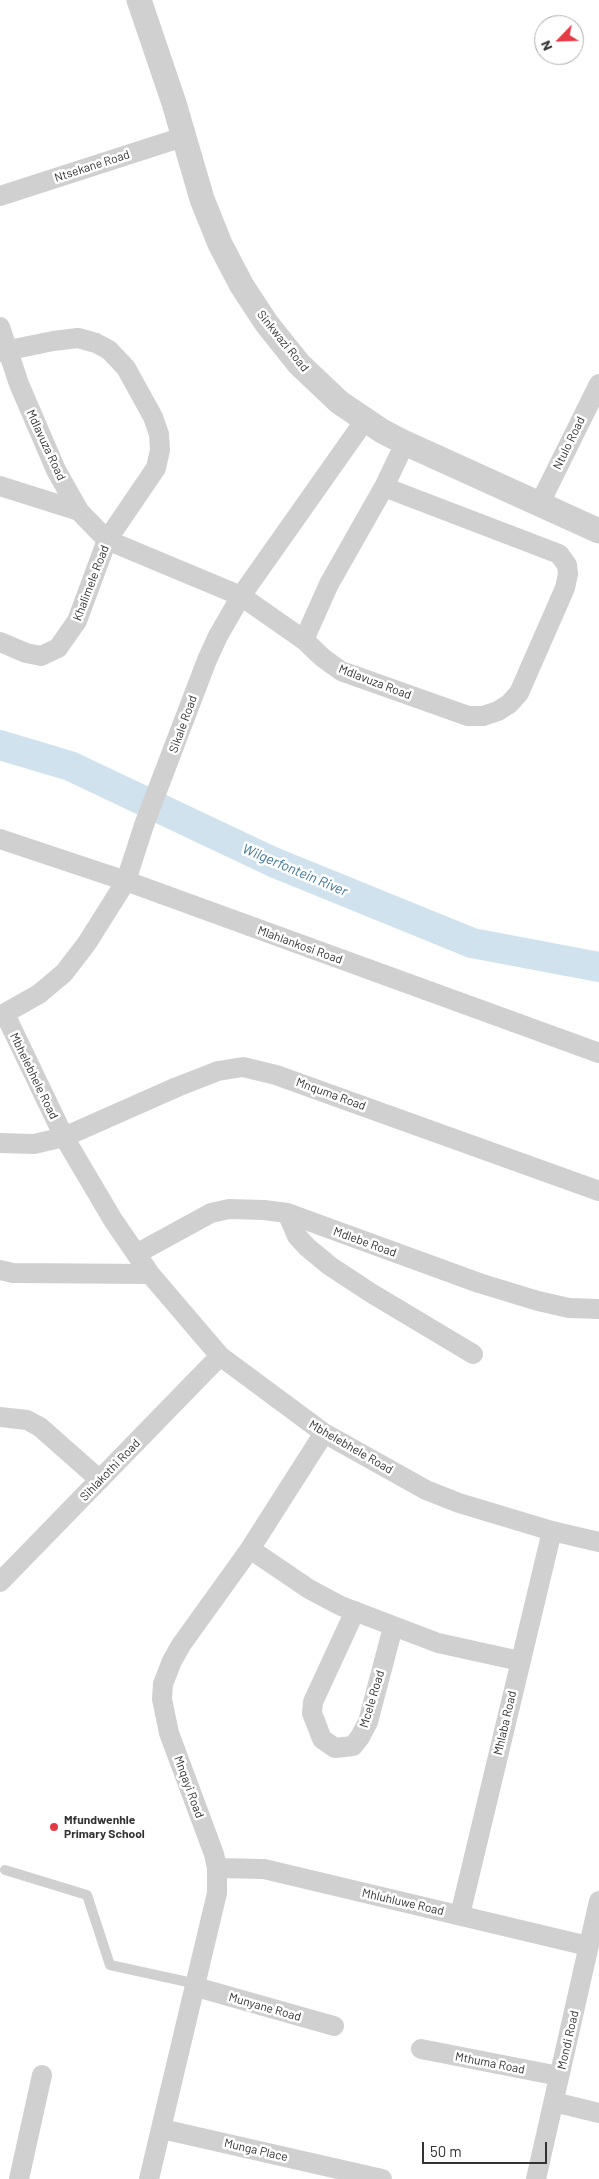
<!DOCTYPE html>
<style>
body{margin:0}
#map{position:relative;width:599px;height:2179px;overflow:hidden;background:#fff;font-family:Barlow,sans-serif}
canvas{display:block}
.north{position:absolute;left:534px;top:15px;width:50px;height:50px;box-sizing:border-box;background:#fff;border:1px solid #adadad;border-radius:50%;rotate:246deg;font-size:14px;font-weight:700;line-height:20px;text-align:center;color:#333}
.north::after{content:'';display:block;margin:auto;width:18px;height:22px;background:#e63946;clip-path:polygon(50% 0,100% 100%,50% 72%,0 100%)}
.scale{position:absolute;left:422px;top:2142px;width:125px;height:22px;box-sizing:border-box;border:2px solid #333;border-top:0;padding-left:6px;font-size:15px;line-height:18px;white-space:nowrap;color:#333;-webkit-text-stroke:4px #fff;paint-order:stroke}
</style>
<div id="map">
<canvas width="599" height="2179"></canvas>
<div class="north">N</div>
<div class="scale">50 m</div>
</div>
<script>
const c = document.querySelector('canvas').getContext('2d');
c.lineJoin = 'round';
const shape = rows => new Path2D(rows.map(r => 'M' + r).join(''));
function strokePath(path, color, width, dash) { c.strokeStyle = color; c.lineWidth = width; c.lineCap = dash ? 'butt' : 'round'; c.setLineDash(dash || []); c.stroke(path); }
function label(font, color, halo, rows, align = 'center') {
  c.font = font + ' Barlow,sans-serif'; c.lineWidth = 5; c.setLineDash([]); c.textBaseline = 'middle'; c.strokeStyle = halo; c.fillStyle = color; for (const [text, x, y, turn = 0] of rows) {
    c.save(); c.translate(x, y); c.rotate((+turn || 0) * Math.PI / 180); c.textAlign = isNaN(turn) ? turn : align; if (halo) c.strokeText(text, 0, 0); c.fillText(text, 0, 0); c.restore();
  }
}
strokePath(shape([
 [0,745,70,766,273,862,472,943,599,967]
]), '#cfe2ee', 30);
strokePath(shape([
 [5,1870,87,1895,110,1965,197,1984]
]), '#d0d0d0', 10);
strokePath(shape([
 [0,196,183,137],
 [0,327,19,384,56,470,79,511,107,540,241,596,304,640,323,658,341,671,468,716,483,716,498,711,509,704,519,693,565,588,568,574,567,565,559,554,384,487,405,443],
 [0,352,53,341,78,338,96,343,109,350,126,368,153,417,159,434,160,450,156,468,107,540,77,621,58,648,41,656,26,653,0,642],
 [0,486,79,511],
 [540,503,599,384],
 [304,640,329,584,384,487],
 [0,839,126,881,599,1053],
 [5,1014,64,1137,113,1220,150,1274,220,1356,324,1433,426,1490,459,1503,552,1531,599,1542],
 [0,1016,39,994,64,973,87,943,126,881,144,825,207,660,218,636,241,596,365,420],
 [0,1143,34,1144,64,1137,177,1087,218,1071,243,1067,276,1075,599,1191],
 [287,1213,297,1236,307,1247,330,1266,371,1293,473,1354],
 [136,1254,211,1213,229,1209,264,1210,287,1213,479,1283,538,1301,569,1308,599,1309],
 [0,1270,13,1273,150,1274],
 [0,1417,27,1420,40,1427,100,1480],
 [250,1549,309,1589,341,1606,438,1643,520,1661],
 [0,1582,220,1356],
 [355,1611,313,1702,312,1713,322,1739,335,1748,353,1746,360,1737,368,1722,393,1627],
 [217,1868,264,1869,588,1946],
 [460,1915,552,1531],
 [196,1987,334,2026],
 [421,2049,559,2076],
 [554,2102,599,2113],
 [162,2129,382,2179],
 [19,2179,42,2075],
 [149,2179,217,1893,217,1868,214,1854,169,1733,162,1699,163,1684,172,1661,181,1645,250,1549,324,1433],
 [536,2179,599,1901]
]), '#d0d0d0', 20);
strokePath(shape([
 [139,0,174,103,202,199,220,244,242,286,267,324,299,364,339,402,382,431,405,443,599,531]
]), '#d0d0d0', 25);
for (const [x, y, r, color] of [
 [54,1827,5,"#e63946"]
]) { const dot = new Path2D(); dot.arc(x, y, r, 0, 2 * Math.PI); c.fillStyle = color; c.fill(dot); strokePath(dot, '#fff', 2); }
label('12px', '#333', '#fff', [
 ["Ntsekane Road",92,166,-18],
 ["Sinkwazi Road",283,341,51],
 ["Ntulo Road",569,443,-64],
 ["Mdlavuza Road",46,445,65],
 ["Khalimele Road",91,583,-69],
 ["Mdlavuza Road",375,682,21],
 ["Sikale Road",183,724,-70],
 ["Mlahlankosi Road",300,945,20],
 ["Mbhelebhele Road",34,1076,64],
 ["Mnquma Road",331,1094,20],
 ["Mdlebe Road",365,1242,20],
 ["Mbhelebhele Road",351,1447,30],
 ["Sihlakothi Road",110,1470,-46],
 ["Mcele Road",372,1699,-73],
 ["Mhlaba Road",505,1723,-77],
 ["Mnqayi Road",189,1787,70],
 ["Mhluhluwe Road",403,1902,13],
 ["Munyane Road",265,2007,16],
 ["Mondi Road",568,2040,-77],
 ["Mthuma Road",490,2063,11],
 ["Munga Place",256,2150,13]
]);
label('bold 12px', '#333', '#fff', [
 ["Mfundwenhle",64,1820],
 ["Primary School",64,1834]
], 'left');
label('italic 14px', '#3f7597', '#fff', [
 ["Wilgerfontein River",295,870,23]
]);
</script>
